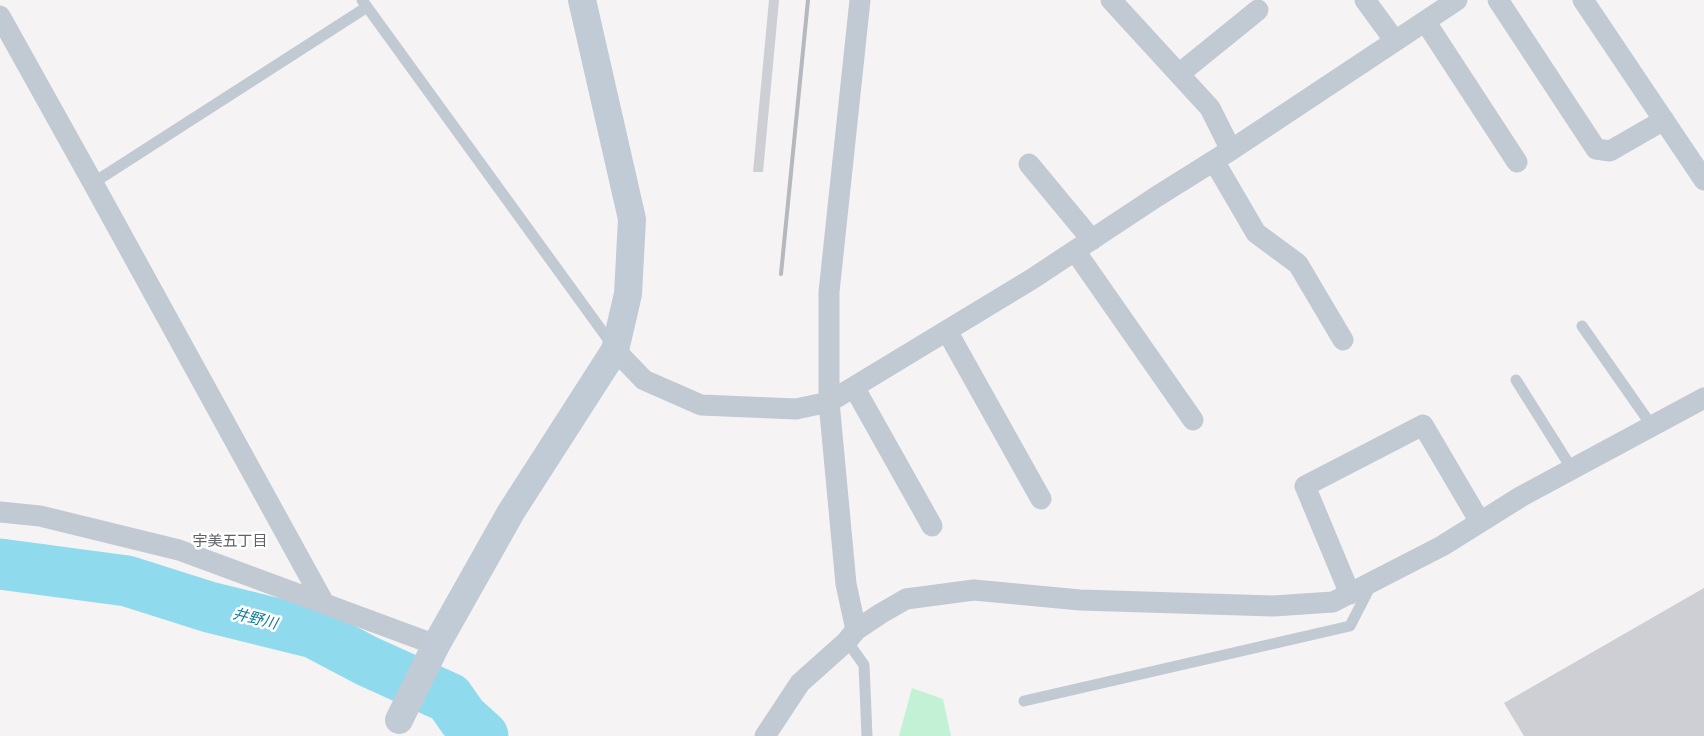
<!DOCTYPE html>
<meta charset="utf-8">
<style>
body{margin:0}
canvas{display:block;background:#f5f3f3}
</style>
<canvas width="1704" height="736"></canvas>
<script>
const c = document.querySelector('canvas').getContext('2d');
c.lineJoin = 'round';
function paint(path, color) { c.fillStyle = color; c.fill(path, 'evenodd'); }
const shape = rows => new Path2D(rows.map(r => 'M' + r).join(''));
function strokePath(path, color, width, dash) { c.strokeStyle = color; c.lineWidth = width; c.lineCap = dash ? 'butt' : 'round'; c.setLineDash(dash || []); c.stroke(path); }
function label(font, color, halo, rows, align = 'center') {
  c.font = font + ' Inter,"Noto Sans JP",sans-serif'; c.lineWidth = 5; c.setLineDash([]); c.textBaseline = 'middle'; c.strokeStyle = halo; c.fillStyle = color; for (const [text, x, y, turn = 0] of rows) {
    c.save(); c.translate(x, y); c.rotate((+turn || 0) * Math.PI / 180); c.textAlign = isNaN(turn) ? turn : align; if (halo) c.strokeText(text, 0, 0); c.fillText(text, 0, 0); c.restore();
  }
}
paint(shape([
 [912,688,943,699,951,736,899,736]
]), '#c3f1d5');
strokePath(shape([
 [0,564,127,581,209,607,314,633,367,661,449,698,463,718,483,736]
]), '#90daee', 51);
paint(shape([
 [769,0,779,0,763,172,753,172],
 [1704,588,1704,736,1524,736,1504,703]
]), '#cdcfd5');
strokePath(shape([
 [362,0,613,346],
 [93,183,367,7],
 [1582,326,1652,426],
 [1516,380,1572,469],
 [847,641,864,665,867,736],
 [1024,701,1350,626,1371,585]
]), '#c1cad2', 11);
strokePath(shape([
 [1111,0,1210,108,1231,150],
 [1365,0,1395,41],
 [1498,0,1596,149,1610,151,1664,120],
 [1583,0,1704,180],
 [0,16,93,183,324,603],
 [1425,21,1517,162],
 [1179,74,1258,10],
 [1214,161,1256,233,1298,264,1343,340],
 [1029,164,1092,240],
 [1075,251,1193,420],
 [947,331,1041,499],
 [615,350,644,380,701,405,796,409,829,402,1032,279,1156,197,1231,150,1457,0],
 [854,387,932,526],
 [0,512,40,516,179,550,436,645],
 [1350,594,1305,486,1423,425,1480,522],
 [856,630,846,584,829,402,829,292,860,0],
 [765,736,800,683,847,641,856,630,880,614,906,599,974,590,1080,600,1273,606,1333,602,1442,546,1522,496,1704,398]
]), '#c1cad2', 21);
strokePath(shape([
 [399,720,436,645,511,512,615,350,628,294,632,219,582,0]
]), '#c1cbd6', 28);
strokePath(shape([
 [781,274,808,0]
]), '#b5b8bd', 4);
label('15px', '#5f6368', '#fff', [
 ["宇美五丁目",230,541]
]);
label('italic 15px', '#0c7c9b', '#fff', [
 ["井野川",255,619,14]
]);
</script>
